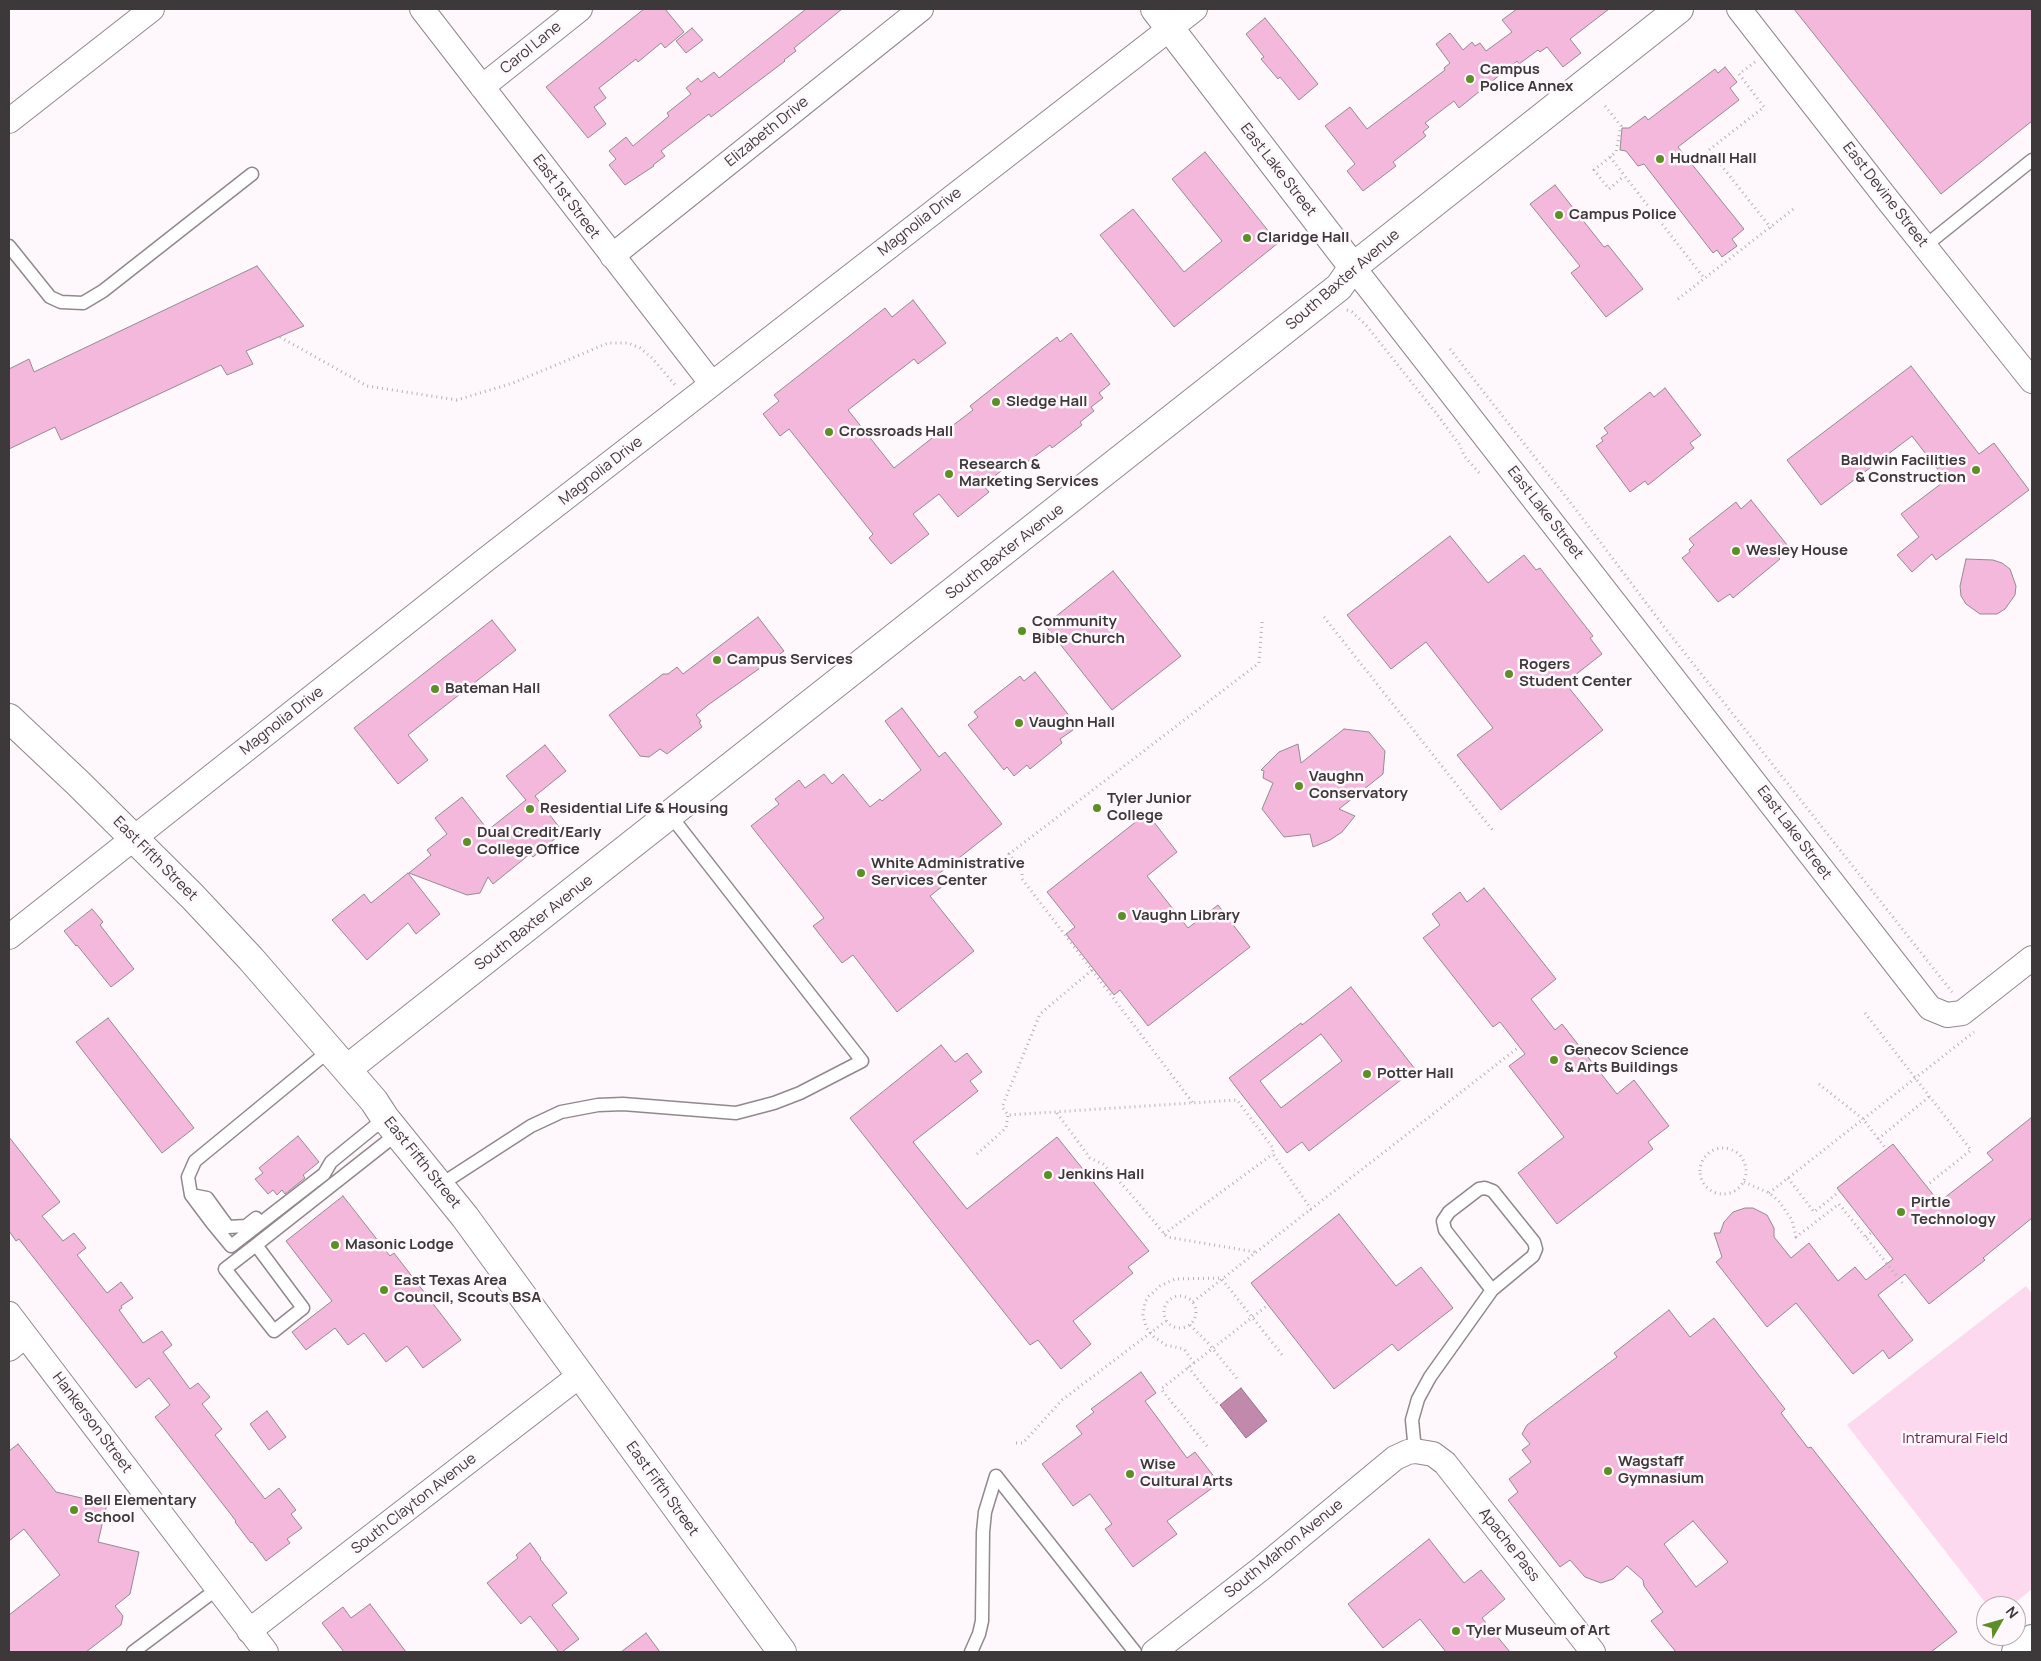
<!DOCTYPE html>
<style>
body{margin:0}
#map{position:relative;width:2041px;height:1661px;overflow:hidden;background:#fef7fb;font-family:Manrope,sans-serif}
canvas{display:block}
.frame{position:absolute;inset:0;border:10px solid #3d393b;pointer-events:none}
.north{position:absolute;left:1976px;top:1596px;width:50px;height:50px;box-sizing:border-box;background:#fef7fb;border:1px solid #b1abae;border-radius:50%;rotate:52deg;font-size:14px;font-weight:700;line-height:20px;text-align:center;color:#3d393b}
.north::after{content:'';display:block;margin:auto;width:18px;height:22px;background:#5d8f26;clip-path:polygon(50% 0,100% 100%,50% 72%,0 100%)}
</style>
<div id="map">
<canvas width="2041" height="1661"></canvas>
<div class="frame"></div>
<div class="north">N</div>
</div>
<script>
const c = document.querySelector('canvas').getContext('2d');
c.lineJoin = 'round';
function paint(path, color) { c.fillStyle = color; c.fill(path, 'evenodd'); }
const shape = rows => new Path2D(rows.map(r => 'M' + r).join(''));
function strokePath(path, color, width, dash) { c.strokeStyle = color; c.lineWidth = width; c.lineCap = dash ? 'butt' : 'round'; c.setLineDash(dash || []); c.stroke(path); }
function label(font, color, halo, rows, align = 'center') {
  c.font = font + ' Manrope,sans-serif'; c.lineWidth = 5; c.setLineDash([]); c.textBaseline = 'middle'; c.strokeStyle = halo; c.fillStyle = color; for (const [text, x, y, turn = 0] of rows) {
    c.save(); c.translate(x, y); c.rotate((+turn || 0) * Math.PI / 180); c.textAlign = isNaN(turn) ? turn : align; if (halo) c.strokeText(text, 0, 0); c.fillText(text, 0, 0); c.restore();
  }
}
paint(shape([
 [2026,1286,2032,1294,2032,1589,2011,1606,1988,1606,1847,1425]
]), '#fcd9ee');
const water = shape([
 [1241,1388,1267,1421,1246,1438,1220,1405,1241,1388]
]);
paint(water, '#c189ac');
strokePath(water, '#99718a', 1);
const building = shape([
 [644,9,665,9,684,32,665,48,661,43,638,62,636,59,599,88,606,98,594,107,606,124,588,138,546,87,644,9],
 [806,9,842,9,794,48,796,51,784,60,785,61,711,117,709,114,661,151,665,156,653,165,654,166,625,185,609,165,616,159,609,151,626,137,633,146,669,116,667,113,691,94,686,88,698,78,701,82,714,72,719,78,806,9],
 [1517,9,1609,9,1570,39,1581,53,1563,67,1547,47,1540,52,1538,50,1519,64,1517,61,1459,108,1454,101,1425,123,1429,127,1423,132,1426,136,1393,162,1396,166,1363,191,1347,171,1355,164,1325,126,1350,107,1367,129,1445,70,1444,68,1450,63,1436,44,1450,33,1463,50,1472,42,1475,46,1480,43,1486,51,1512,32,1502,20,1517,9],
 [1794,9,2032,9,2032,121,1941,194,1794,9],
 [1265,18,1318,84,1299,100,1280,77,1278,79,1261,59,1264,57,1246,34,1265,18],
 [692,28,703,40,686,53,676,41,692,28],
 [1725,67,1737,82,1730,88,1739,100,1678,147,1744,229,1732,239,1737,246,1722,257,1717,250,1713,253,1644,164,1638,166,1626,151,1620,150,1622,128,1629,128,1645,116,1648,120,1715,69,1718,73,1725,67],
 [1205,152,1278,243,1174,327,1100,235,1133,209,1184,272,1222,241,1172,179,1205,152],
 [1555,185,1604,247,1608,245,1643,289,1606,317,1571,273,1580,266,1530,204,1555,185],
 [257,266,304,326,246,351,253,364,227,375,221,365,61,440,55,427,9,449,9,369,29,359,34,372,257,266],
 [913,300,946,343,918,364,914,359,848,410,894,468,941,431,943,433,973,410,970,406,1057,337,1060,342,1071,333,1110,384,1099,393,1103,398,1091,407,1094,411,1080,422,1082,425,1052,448,1050,445,1019,468,1014,461,983,485,989,492,958,517,939,494,913,514,929,534,891,564,869,538,873,534,789,429,780,436,763,414,779,401,774,395,885,308,892,317,913,300],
 [1911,366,1979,454,1994,443,2029,490,1936,560,1932,554,1912,572,1897,555,1919,537,1901,514,1946,480,1912,436,1821,505,1787,460,1911,366],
 [1665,388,1701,435,1690,443,1694,448,1648,485,1645,481,1630,492,1596,446,1603,441,1601,438,1608,433,1604,428,1650,392,1654,397,1665,388],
 [1751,500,1788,546,1777,555,1780,559,1733,598,1730,594,1718,602,1682,558,1690,552,1689,550,1694,545,1689,539,1736,502,1741,509,1751,500],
 [1450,536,1488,583,1524,555,1536,570,1540,568,1593,636,1590,638,1602,654,1565,683,1603,730,1501,810,1457,755,1493,728,1426,642,1391,669,1347,615,1450,536],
 [1966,559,1993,560,2002,563,2010,569,2016,586,2015,595,2005,609,1997,614,1980,614,1966,604,1961,596,1960,586,1966,559],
 [1113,571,1181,656,1112,710,1045,625,1113,571],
 [758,617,784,651,708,705,696,715,701,721,699,722,702,727,667,754,660,749,649,757,640,756,609,715,663,674,668,674,677,667,683,674,758,617],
 [492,620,516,650,408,735,428,760,398,784,354,728,492,620],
 [1035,672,1071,718,1067,722,1073,730,1060,739,1062,743,1030,769,1027,765,1014,776,1007,767,1004,770,968,725,978,717,974,712,1020,676,1024,681,1035,672],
 [902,708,939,757,945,752,1002,824,936,876,944,885,930,896,974,951,897,1012,853,955,842,963,813,926,824,918,751,826,779,804,775,799,799,780,805,788,824,774,832,784,843,774,870,807,880,799,882,801,921,770,885,721,902,708],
 [1344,729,1369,732,1385,751,1383,774,1339,809,1355,816,1342,832,1330,840,1313,847,1310,834,1284,837,1262,809,1273,783,1263,778,1264,771,1261,770,1279,752,1298,744,1301,763,1344,729],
 [545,745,566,771,535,796,563,832,533,857,530,854,493,884,488,877,480,893,467,895,409,873,431,855,427,850,447,834,435,818,462,797,488,830,526,800,506,776,545,745],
 [1147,813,1177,852,1147,876,1188,928,1218,905,1250,947,1148,1026,1120,990,1114,995,1066,934,1075,927,1047,892,1147,813],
 [408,873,440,914,416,934,408,923,367,960,332,920,364,894,371,903,408,873],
 [1484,888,1556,979,1531,999,1555,1030,1562,1024,1617,1094,1634,1080,1669,1126,1648,1142,1653,1149,1557,1224,1518,1173,1564,1137,1509,1066,1525,1054,1500,1022,1493,1027,1423,938,1440,925,1432,914,1460,892,1467,902,1484,888],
 [92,909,103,922,100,925,134,969,111,987,77,945,76,946,64,931,92,909],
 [1351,987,1415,1069,1309,1151,1302,1142,1287,1153,1229,1078,1301,1023,1302,1025,1351,987],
 [1321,1034,1342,1061,1281,1108,1260,1081,1321,1034],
 [108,1018,194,1128,162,1153,76,1042,108,1018],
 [941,1045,955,1062,967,1053,982,1072,970,1081,978,1091,913,1142,967,1209,1057,1137,1149,1251,1128,1267,1133,1273,1073,1321,1091,1344,1061,1369,1038,1340,1030,1345,850,1118,941,1045],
 [2032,1117,2032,1218,1983,1258,1985,1260,1929,1304,1905,1274,1878,1295,1913,1340,1889,1359,1883,1350,1853,1374,1796,1303,1767,1327,1716,1262,1722,1257,1714,1233,1720,1233,1724,1222,1733,1212,1745,1208,1753,1208,1767,1215,1774,1228,1774,1237,1791,1258,1809,1243,1838,1281,1855,1267,1866,1280,1893,1259,1837,1188,1893,1144,1939,1202,1993,1160,1987,1153,2032,1117],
 [298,1136,319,1162,303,1175,305,1178,285,1194,282,1190,277,1195,273,1190,268,1194,255,1179,263,1173,259,1168,298,1136],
 [9,1137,60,1202,42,1216,63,1241,74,1233,86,1248,77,1255,107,1293,121,1282,133,1298,121,1306,122,1308,119,1310,143,1343,162,1331,172,1345,163,1352,190,1389,198,1383,210,1397,202,1404,222,1429,215,1435,265,1499,279,1488,296,1510,291,1514,302,1528,287,1539,290,1543,266,1561,252,1542,251,1543,235,1522,236,1521,155,1417,170,1405,149,1378,136,1388,19,1239,16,1241,9,1231,9,1137],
 [343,1196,390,1256,394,1253,461,1340,423,1368,407,1346,386,1362,364,1333,348,1345,335,1328,306,1350,292,1332,332,1301,286,1241,343,1196],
 [1339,1214,1396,1286,1421,1267,1453,1308,1398,1351,1392,1344,1334,1389,1251,1283,1339,1214],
 [1669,1310,1690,1337,1714,1318,1785,1409,1781,1413,1808,1448,1811,1447,1957,1632,1931,1652,1676,1652,1651,1621,1663,1612,1644,1586,1643,1580,1627,1566,1613,1579,1601,1583,1585,1577,1570,1560,1560,1567,1508,1500,1518,1492,1509,1479,1531,1462,1522,1450,1530,1444,1522,1434,1527,1425,1617,1357,1614,1353,1669,1310],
 [1693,1521,1728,1562,1696,1587,1664,1544,1693,1521],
 [1141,1372,1156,1393,1145,1401,1187,1458,1195,1452,1219,1483,1167,1521,1177,1534,1133,1567,1105,1529,1112,1524,1090,1494,1073,1506,1042,1464,1082,1434,1076,1426,1094,1412,1091,1409,1141,1372],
 [267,1411,286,1437,269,1450,250,1424,267,1411],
 [18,1444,56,1492,107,1504,98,1542,139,1552,130,1594,115,1606,123,1616,121,1625,86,1652,9,1652,9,1615,60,1575,24,1529,9,1541,9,1451,18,1444],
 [1429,1539,1464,1583,1481,1570,1505,1599,1482,1618,1510,1652,1446,1652,1420,1619,1383,1648,1348,1604,1429,1539],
 [530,1543,541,1558,540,1559,567,1593,552,1605,579,1639,562,1652,559,1652,530,1616,521,1624,487,1583,518,1558,516,1555,530,1543],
 [370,1604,406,1652,344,1652,322,1623,343,1607,351,1618,370,1604],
 [646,1633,660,1652,621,1652,646,1633]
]);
paint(building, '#f3b8dc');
strokePath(building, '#948b90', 1);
const lane = shape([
 [9,246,50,297,61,302,83,303,103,291,252,174],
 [1925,246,2032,160],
 [330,1050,195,1161,188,1177,191,1195,212,1223,231,1246,324,1174,331,1162,385,1118],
 [440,1185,531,1126,561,1112,598,1105,623,1104,736,1113,774,1103,800,1093,862,1061,670,815],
 [191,1195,207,1198,228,1227,246,1226,256,1218],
 [256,1245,303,1308,274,1331,225,1269,256,1245,398,1133],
 [1415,1451,1412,1420,1418,1399,1430,1377,1492,1290,1445,1230,1443,1221,1449,1212,1479,1189,1485,1188,1493,1191,1534,1242,1536,1249,1533,1256,1492,1290],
 [996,1476,1135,1652],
 [133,1652,217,1589],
 [971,1652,979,1634,982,1621,983,1532,985,1512,996,1476]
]);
const street = shape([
 [422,9,712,384],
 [1739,9,1887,199,2032,381],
 [482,87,580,9],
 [9,121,152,9],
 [612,256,921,9],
 [1353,267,1930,1008,1947,1015,1962,1013,2032,958],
 [9,937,484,561,1195,9],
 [9,1314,266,1652],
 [9,1349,25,1336],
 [249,1631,579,1376],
 [1154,1652,1262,1568,1395,1458,1408,1452,1415,1451,1433,1454,1445,1463,1593,1652]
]);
const secondary = shape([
 [1155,9,1353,267],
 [347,1069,1339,287,1353,267,1679,9],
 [2016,1652,2032,1639]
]);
const primary = shape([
 [9,718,78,783,193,897,251,959,374,1101,385,1118,465,1217,782,1652]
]);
strokePath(lane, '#91888d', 15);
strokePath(street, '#91888d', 26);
strokePath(secondary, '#91888d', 30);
strokePath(primary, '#91888d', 30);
strokePath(shape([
 [1755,62,1739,74,1764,107,1709,150,1771,228],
 [1605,106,1621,126,1616,152,1594,170,1609,189,1624,176],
 [1610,157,1704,278],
 [1678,299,1796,207],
 [1347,310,1352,312,1366,325,1436,413,1459,444,1465,457,1481,475],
 [280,337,367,386,457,400,513,383,608,343,628,343,640,348,652,358,676,386],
 [1450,349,1577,511,1665,628,1952,992],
 [1324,617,1494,832],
 [1262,622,1259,663,1009,854,1019,866,1022,874,1022,879,1092,970,1040,1014,1002,1107,1008,1115,1237,1100,1273,1148,1273,1154,1311,1209,1519,1047],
 [1092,970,1193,1103],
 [1865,1013,1971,1150,1926,1186],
 [1819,1084,1863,1119,1886,1149],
 [1057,1113,1090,1158,1103,1164,1129,1192,1167,1237,1255,1252],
 [1878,1139,1930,1096],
 '1700 1171a23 23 0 1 1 46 0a23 23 0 1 1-46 0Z',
 [977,1154,1006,1128,1008,1115],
 [1788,1178,1814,1212,1840,1191],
 [1744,1182,1769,1193,1778,1200,1792,1220,1796,1237,1839,1204,1904,1285],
 [1769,1193,1974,1032],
 [1164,1234,1273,1154],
 [1866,1237,1872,1232],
 '1164 1312a16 16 0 1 1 32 0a16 16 0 1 1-32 0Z',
 [1193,1302,1311,1209],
 [1190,1325,1209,1344,1239,1381],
 [1194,1363,1184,1349,1166,1345,1154,1337,1146,1327,1143,1315,1145,1302,1149,1296,1160,1286,1175,1279,1221,1278,1283,1356],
 [1188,1367,1217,1403],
 [1016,1443,1023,1443,1062,1400,1166,1321],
 [1207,1446,1161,1389,1268,1305]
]), '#b7b1b4', 3, [1, 4]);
strokePath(lane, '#fff', 12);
strokePath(street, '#fff', 24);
strokePath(secondary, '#fff', 28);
strokePath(primary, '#fff', 28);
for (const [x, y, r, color] of [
 [1470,79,5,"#5d8f26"],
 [1660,159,5,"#5d8f26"],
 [1559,215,5,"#5d8f26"],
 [1247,238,5,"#5d8f26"],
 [996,402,5,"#5d8f26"],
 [829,432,5,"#5d8f26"],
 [1976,470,5,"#5d8f26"],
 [949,474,5,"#5d8f26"],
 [1736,551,5,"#5d8f26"],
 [1022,631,5,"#5d8f26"],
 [717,660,5,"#5d8f26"],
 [1509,674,5,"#5d8f26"],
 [435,689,5,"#5d8f26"],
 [1019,723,5,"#5d8f26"],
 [1299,786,5,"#5d8f26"],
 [1097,808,5,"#5d8f26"],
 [530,809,5,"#5d8f26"],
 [467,842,5,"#5d8f26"],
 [861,873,5,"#5d8f26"],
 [1122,916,5,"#5d8f26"],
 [1554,1060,5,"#5d8f26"],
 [1367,1074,5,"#5d8f26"],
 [1048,1175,5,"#5d8f26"],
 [1901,1212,5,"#5d8f26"],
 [335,1245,5,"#5d8f26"],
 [384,1290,5,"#5d8f26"],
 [1608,1471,5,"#5d8f26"],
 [1130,1474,5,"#5d8f26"],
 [74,1510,5,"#5d8f26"],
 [1456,1631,5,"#5d8f26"]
]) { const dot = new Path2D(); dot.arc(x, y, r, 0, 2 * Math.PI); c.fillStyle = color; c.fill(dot); strokePath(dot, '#fef7fb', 2); }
label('15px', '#3d393b', '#fef7fb', [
 ["Carol Lane",531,48,-39],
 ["Elizabeth Drive",767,132,-39],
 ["East Lake Street",1278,170,52],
 ["East Devine Street",1885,195,52],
 ["East 1st Street",566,197,53],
 ["Magnolia Drive",920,222,-38],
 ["South Baxter Avenue",1343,280,-41],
 ["Magnolia Drive",601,471,-38],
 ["East Lake Street",1545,513,52],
 ["South Baxter Avenue",1005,552,-38],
 ["Magnolia Drive",282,721,-38],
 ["East Lake Street",1794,833,53],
 ["East Fifth Street",155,859,45],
 ["South Baxter Avenue",534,923,-38],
 ["East Fifth Street",422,1163,51],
 ["Hankerson Street",92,1423,53],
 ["East Fifth Street",662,1489,54],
 ["South Clayton Avenue",414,1504,-38],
 ["Apache Pass",1509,1545,52],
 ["South Mahon Avenue",1284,1549,-39]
]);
label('bold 15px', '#3d393b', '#fef7fb', [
 ["Campus",1480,70],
 ["Police Annex",1480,87],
 ["Hudnall Hall",1670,159],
 ["Campus Police",1569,215],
 ["Claridge Hall",1257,238],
 ["Sledge Hall",1006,402],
 ["Crossroads Hall",839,432],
 ["Baldwin Facilities",1966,461,"right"],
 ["& Construction",1966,478,"right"],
 ["Research &",959,465],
 ["Marketing Services",959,482],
 ["Wesley House",1746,551],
 ["Community",1032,622],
 ["Bible Church",1032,639],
 ["Campus Services",727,660],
 ["Rogers",1519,665],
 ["Student Center",1519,682],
 ["Bateman Hall",445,689],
 ["Vaughn Hall",1029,723],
 ["Vaughn",1309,777],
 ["Conservatory",1309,794],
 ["Tyler Junior",1107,799],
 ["College",1107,816],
 ["Residential Life & Housing",540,809],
 ["Dual Credit/Early",477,833],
 ["College Office",477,850],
 ["White Administrative",871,864],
 ["Services Center",871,881],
 ["Vaughn Library",1132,916],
 ["Genecov Science",1564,1051],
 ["& Arts Buildings",1564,1068],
 ["Potter Hall",1377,1074],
 ["Jenkins Hall",1058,1175],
 ["Pirtle",1911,1203],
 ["Technology",1911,1220],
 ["Masonic Lodge",345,1245],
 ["East Texas Area",394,1281],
 ["Council, Scouts BSA",394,1298],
 ["Wagstaff",1618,1462],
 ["Gymnasium",1618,1479],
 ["Wise",1140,1465],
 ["Cultural Arts",1140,1482],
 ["Bell Elementary",84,1501],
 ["School",84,1518],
 ["Tyler Museum of Art",1466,1631]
], 'left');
label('15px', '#6b2755', '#fef7fb', [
 ["Intramural Field",1955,1439]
]);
</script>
